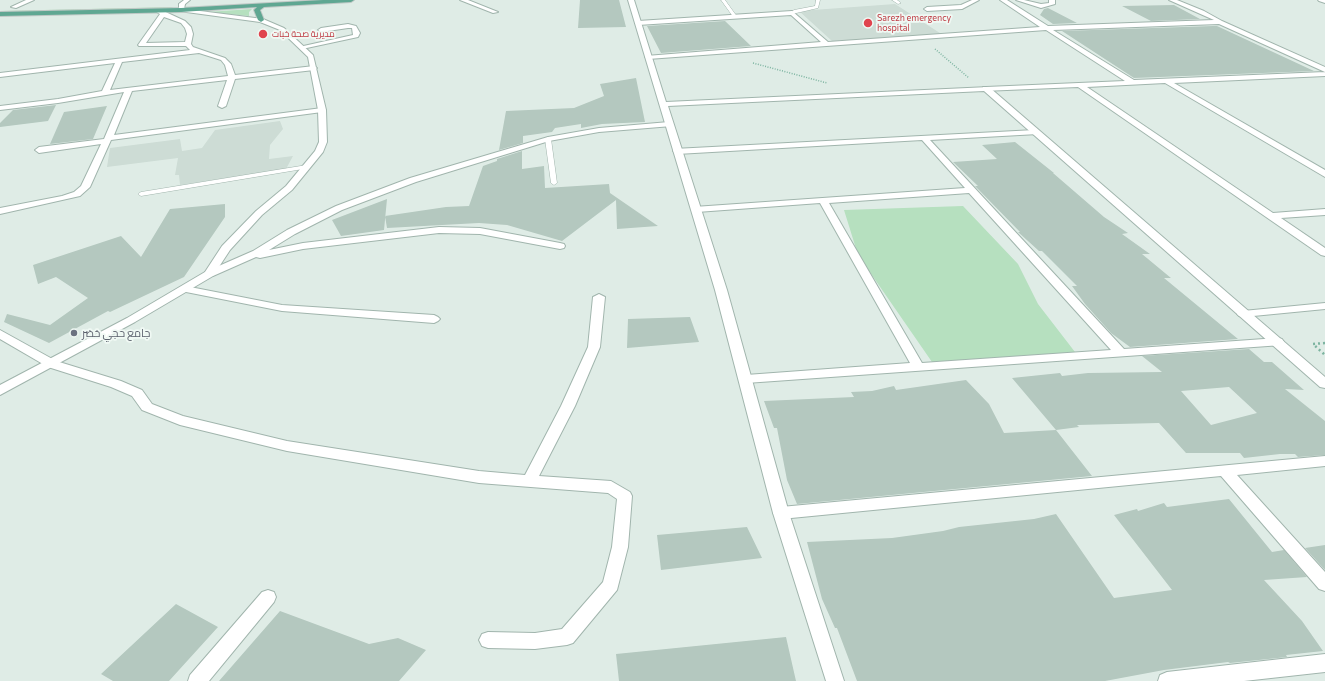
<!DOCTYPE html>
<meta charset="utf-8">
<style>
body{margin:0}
canvas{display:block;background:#dfece6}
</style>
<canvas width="1325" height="681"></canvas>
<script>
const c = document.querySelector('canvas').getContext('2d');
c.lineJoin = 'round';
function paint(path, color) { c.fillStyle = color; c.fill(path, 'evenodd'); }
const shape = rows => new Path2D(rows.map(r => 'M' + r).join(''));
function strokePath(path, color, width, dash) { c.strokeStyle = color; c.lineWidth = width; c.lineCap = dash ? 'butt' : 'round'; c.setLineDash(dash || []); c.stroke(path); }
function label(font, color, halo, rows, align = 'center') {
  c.font = font + ' Commissioner,Cairo,sans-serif'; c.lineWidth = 3.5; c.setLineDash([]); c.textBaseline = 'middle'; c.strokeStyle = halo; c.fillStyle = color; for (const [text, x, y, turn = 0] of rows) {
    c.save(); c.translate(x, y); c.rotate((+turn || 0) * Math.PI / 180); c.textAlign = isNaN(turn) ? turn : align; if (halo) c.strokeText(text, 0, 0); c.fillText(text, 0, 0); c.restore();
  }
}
paint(shape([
 [895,4,943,35,832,41,799,11],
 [280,121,283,129,270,145,269,159,293,156,286,169,180,185,179,175,175,175,178,158,107,167,110,148,180,139,182,151,202,148,215,130]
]), '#cddcd5');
paint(shape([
 [174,7,171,8,0,13,0,11],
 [252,9,249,12,249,16,207,12],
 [963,206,1018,264,1038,304,1075,352,932,362,858,255,844,210]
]), '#b6e0bf');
paint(shape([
 [580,0,619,0,626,27,578,28],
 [1174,5,1200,19,1151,21,1122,6],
 [1048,8,1077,23,1053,24,1040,15,1044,9],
 [725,21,751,46,661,53,647,26],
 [1213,26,1217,26,1314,71,1134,78,1062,31],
 [636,78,645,122,602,124,581,128,581,124,555,128,552,132,523,136,523,143,499,150,506,111,574,108,604,96,600,84],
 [56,105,48,121,0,127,0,123,13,110],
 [107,106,93,139,50,144,64,112],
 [1015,142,1054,173,1053,173,1104,217,1128,233,1122,234,1150,254,1142,254,1171,278,1164,278,1238,339,1130,347,1111,333,1085,304,1072,286,1077,286,1042,251,1039,251,1018,232,1020,232,975,186,978,186,953,162,997,159,982,145],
 [522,151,522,169,544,166,545,188,609,184,610,193,658,226,617,229,616,200,562,241,507,225,479,223,387,228,385,216,446,207,469,206,483,166,497,161,497,159],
 [387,199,384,230,341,236,332,220],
 [225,204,225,217,184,277,110,312,108,311,49,343,4,322,7,314,50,325,88,298,56,277,38,284,33,265,121,236,141,257,170,209],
 [690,317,699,342,627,348,628,319],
 [1249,349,1264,362,1272,362,1304,390,1285,389,1325,421,1325,455,1298,457,1295,454,1280,454,1244,458,1240,453,1186,453,1159,423,1077,425,1079,427,1056,430,1012,378,1060,373,1062,376,1088,373,1162,372,1142,356],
 [1229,387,1257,413,1211,425,1181,391],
 [966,380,989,404,1004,433,1056,430,1092,476,797,504,787,480,777,428,774,428,764,401,854,397,851,392,872,391,894,386,896,390],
 [1229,499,1272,552,1284,550,1307,577,1264,580,1302,621,1323,651,1286,655,1287,657,1230,663,1228,662,1164,670,1105,681,857,681,837,628,835,628,822,599,807,542,892,538,943,531,959,527,1034,519,1056,514,1114,598,1172,590,1114,515,1137,509,1138,511,1164,503,1167,507],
 [747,527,762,558,661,570,657,535],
 [1325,545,1325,570,1305,548],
 [176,604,218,627,169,681,113,681,101,674],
 [280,611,369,644,398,638,426,650,399,681,219,681],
 [786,637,796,681,619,681,616,654]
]), '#b4c8bf');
const service = shape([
 [721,0,725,0,738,18,734,18,721,0],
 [816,0,820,0,818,8,792,14,790,13,794,10,815,6,816,0],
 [892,0,897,0,901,3,898,4,892,0],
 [548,137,551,139,557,183,554,185,551,183,545,139,548,137],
 [307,165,310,167,309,168,141,196,138,194,141,192,307,165]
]);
const minor = shape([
 [26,0,34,0,16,8,11,7,26,0],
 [184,0,190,0,184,5,180,5,179,4,184,0],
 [460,0,468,0,498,12,493,13,460,0],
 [972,0,979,0,962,9,927,11,924,9,927,7,961,5,972,0],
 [1000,0,1007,0,1048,26,1214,20,1169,0,1177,0,1204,11,1222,21,1325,67,1325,76,1174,83,1325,170,1325,177,1165,83,1087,87,1273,213,1325,209,1325,215,1281,218,1325,248,1325,256,1321,255,1078,87,983,91,983,87,986,87,1125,81,1046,30,648,59,645,57,646,56,821,42,791,15,638,25,635,23,638,21,792,11,828,42,1040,27,1000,0],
 [1219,24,1325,72,1134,80,1053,30,1219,24],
 [1016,0,1024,0,1041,4,1049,3,1049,0,1055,0,1055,4,1041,8,1016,0],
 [1318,0,1325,0,1325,3,1319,1,1318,0],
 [155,9,159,9,185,21,191,27,193,34,191,44,193,47,225,58,231,64,235,75,314,66,317,68,314,70,235,79,226,106,222,108,218,106,227,80,132,91,114,135,322,108,326,110,322,112,111,140,90,187,80,196,0,214,0,208,62,196,74,192,81,186,101,144,39,153,35,150,39,147,104,139,124,92,58,103,0,110,0,106,58,99,102,91,115,63,0,77,0,73,190,50,186,46,139,46,138,45,160,14,155,11,155,9],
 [164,17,181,23,185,28,187,34,185,42,146,43,164,17],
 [199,53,221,60,225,65,228,76,110,90,122,62,199,53],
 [348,24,356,26,360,33,358,37,302,49,299,47,353,35,352,28,348,28,321,32,318,30,321,28,348,24],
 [669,122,673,124,672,126,599,132,549,141,416,182,342,210,295,234,269,250,303,243,439,227,480,228,560,243,564,244,565,246,564,248,560,249,480,234,439,233,303,249,260,258,256,257,213,276,205,276,204,274,205,272,253,251,287,230,336,206,410,178,548,137,599,128,669,122],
 [1035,130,1038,130,1038,134,930,140,1124,349,1278,338,1282,339,1284,342,1282,345,746,383,741,382,740,379,741,376,746,375,910,363,820,203,697,212,694,211,692,209,694,207,965,188,922,140,677,154,673,151,674,149,1035,130],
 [969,193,1111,350,922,363,829,203,969,193],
 [185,286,282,305,434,315,438,317,440,319,438,321,434,323,282,311,181,291,179,289,185,286],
 [599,294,605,297,600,347,575,406,539,476,611,481,630,492,632,496,628,547,617,590,573,643,567,645,535,649,488,648,482,646,479,640,482,634,488,632,535,633,562,629,603,582,612,547,617,499,608,493,479,483,287,451,180,425,142,410,132,396,111,387,48,367,0,339,0,330,56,361,121,381,142,390,152,404,183,416,287,441,479,471,525,475,561,406,588,347,593,297,599,294],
 [1325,303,1325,309,1243,317,1239,316,1237,314,1239,312,1243,311,1325,303],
 [1325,456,1325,466,1237,475,1325,572,1325,591,1319,589,1221,476,781,519,776,517,773,513,776,509,781,507,1325,456],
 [268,590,274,592,276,597,274,602,209,681,188,681,190,675,262,592,268,590],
 [1325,654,1325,672,1244,681,1158,681,1160,675,1167,672,1325,654]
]);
const tertiary = shape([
 [628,0,634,0,666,102,989,87,1325,377,1325,388,1320,387,984,91,668,106,727,290,789,513,844,681,826,681,773,513,715,290,628,0],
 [182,2,185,4,184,9,263,19,284,28,313,55,326,110,327,142,323,152,292,190,262,215,230,250,213,276,135,322,0,395,0,385,127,318,205,272,222,246,256,211,286,186,315,151,319,142,318,110,308,57,280,30,260,22,179,11,179,4,182,2]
]);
const primary = shape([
 [323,0,354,0,351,2,264,7,260,10,264,20,261,22,258,20,254,10,257,7,181,12,0,16,0,12,181,8,323,0]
]);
strokePath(service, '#a1b5ad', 1);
strokePath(minor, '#a1b5ad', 2);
strokePath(tertiary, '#a1b5ad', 2);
strokePath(primary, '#c0c9c6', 2);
strokePath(shape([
 [935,49,969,78],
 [753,63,827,83]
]), '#7cb4a0', 1.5, [1, 1.5]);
strokePath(shape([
 [1325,343,1313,344,1325,355]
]), '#7cb4a0', 2.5, [2, 3]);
paint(service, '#fff');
paint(minor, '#fff');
paint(tertiary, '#fff');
paint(primary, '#5fa792');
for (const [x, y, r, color] of [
 [868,23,5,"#e0444e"],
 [263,34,5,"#e0444e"],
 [74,333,4,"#6b7280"]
]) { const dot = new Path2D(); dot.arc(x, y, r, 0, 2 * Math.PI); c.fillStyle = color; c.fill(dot); strokePath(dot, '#f0f9f4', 1.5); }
label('9px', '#be3a42', '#f0f9f4', [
 ["Sarezh emergency",877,18],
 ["hospital",877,28],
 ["مديرية صحة خبات",272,34]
], 'left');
label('11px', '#5b616d', '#f0f9f4', [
 ["جامع حجي خضر",82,333]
], 'left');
</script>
